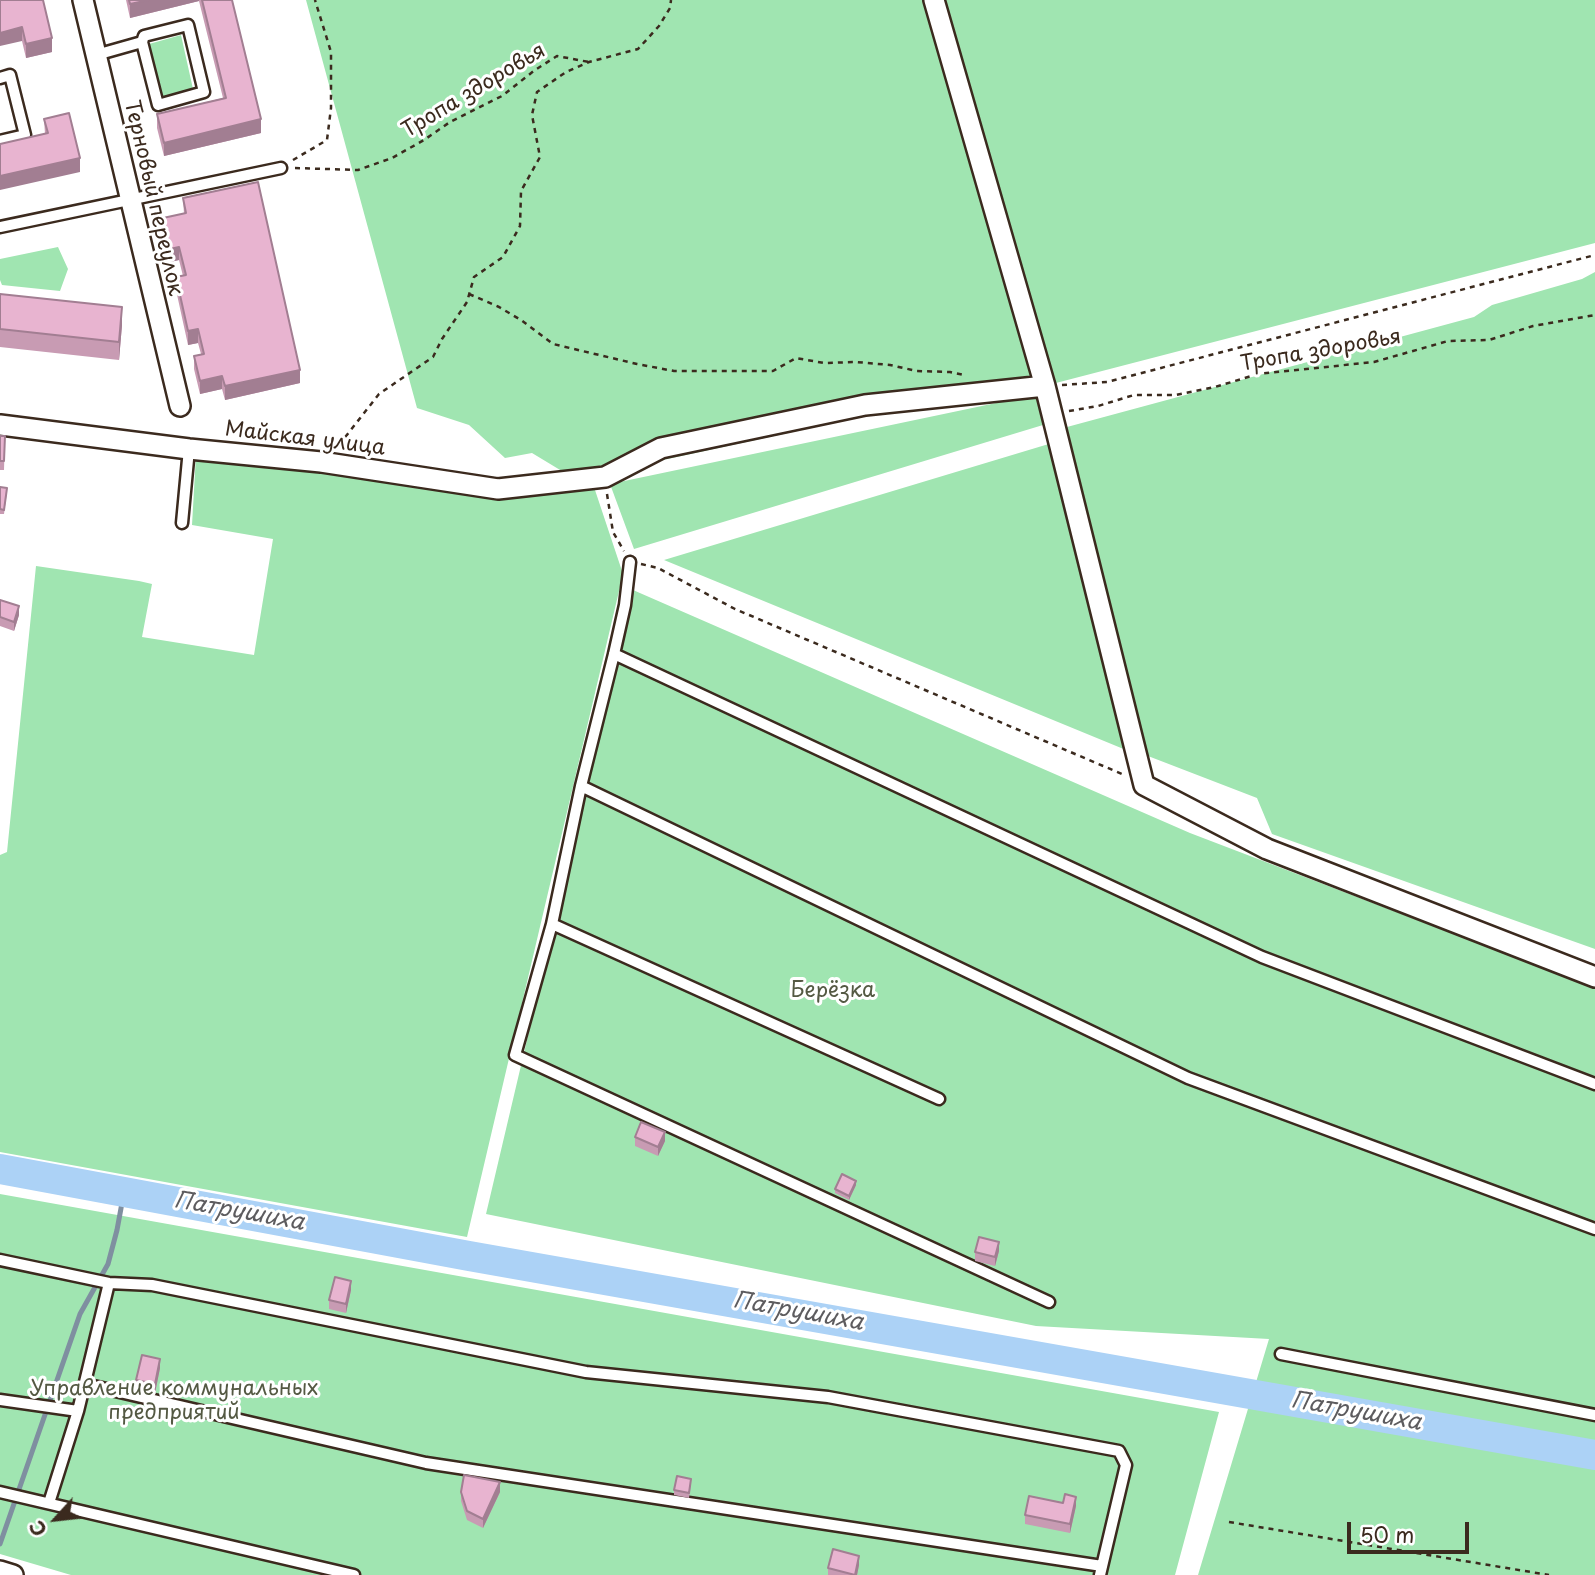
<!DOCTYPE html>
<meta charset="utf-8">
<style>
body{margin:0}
#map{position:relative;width:1595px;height:1575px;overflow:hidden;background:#fff;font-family:"Playpen Sans",sans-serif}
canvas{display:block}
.north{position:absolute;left:21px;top:1484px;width:70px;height:70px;-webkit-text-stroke:5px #fff;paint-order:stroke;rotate:243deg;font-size:19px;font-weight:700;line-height:28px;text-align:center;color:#3b2a1e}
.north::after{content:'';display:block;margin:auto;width:24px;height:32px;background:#3b2a1e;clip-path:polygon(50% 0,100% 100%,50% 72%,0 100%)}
.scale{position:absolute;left:1347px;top:1522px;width:122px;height:32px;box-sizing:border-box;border:4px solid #3b2a1e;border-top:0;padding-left:9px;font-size:21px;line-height:24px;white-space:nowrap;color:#3b2a1e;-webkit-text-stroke:5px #fff;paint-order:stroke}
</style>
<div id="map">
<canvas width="1595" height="1575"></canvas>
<div class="north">С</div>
<div class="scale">50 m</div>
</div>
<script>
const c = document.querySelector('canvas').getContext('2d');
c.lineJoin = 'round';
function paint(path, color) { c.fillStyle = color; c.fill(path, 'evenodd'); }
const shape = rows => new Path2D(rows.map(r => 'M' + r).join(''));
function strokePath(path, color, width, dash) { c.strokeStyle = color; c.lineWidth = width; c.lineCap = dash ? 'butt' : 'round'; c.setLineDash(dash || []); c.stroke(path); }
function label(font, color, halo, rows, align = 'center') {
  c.font = font + ' "Playpen Sans",sans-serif'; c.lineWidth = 6; c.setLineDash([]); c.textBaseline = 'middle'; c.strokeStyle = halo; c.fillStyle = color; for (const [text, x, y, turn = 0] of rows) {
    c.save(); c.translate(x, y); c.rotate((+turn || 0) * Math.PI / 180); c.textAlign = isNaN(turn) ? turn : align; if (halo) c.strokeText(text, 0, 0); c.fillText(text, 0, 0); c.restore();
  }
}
paint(shape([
 [306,0,925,0,1033,380,575,479,532,453,505,458,469,425,417,408],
 [942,0,1595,0,1595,243,1052,384],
 [181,35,193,89,162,97,149,44],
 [58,247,68,269,60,291,2,285,0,280,0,259],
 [1595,272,1595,949,1272,834,1257,798,1148,756,1067,427,1474,317,1492,305,1582,279],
 [1039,394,1043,425,634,549,610,484],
 [1052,443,1126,750,664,560],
 [196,455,499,498,594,487,623,574,467,1237,0,1152,0,855,7,852,36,566,139,581,152,584,142,637,254,655,273,539,192,525],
 [633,590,1190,833,1595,988,1595,1575,1198,1575,1269,1339,1036,1326,486,1214],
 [0,1194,1219,1412,1175,1575,71,1575,0,1554]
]), '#a0e5b1');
strokePath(shape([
 [0,1544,80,1314,108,1264,117,1230,124,1192]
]), '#7f8fa0', 5);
strokePath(shape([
 [0,1169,469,1256,1595,1455]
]), '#acd2f6', 30);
const lane = shape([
 [96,55,142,42,144,36,188,25,204,92,158,105,142,42],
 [0,78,10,75,25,135,0,141],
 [0,227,281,168],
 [182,523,189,449],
 [630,562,625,605,614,654,581,786,552,924,515,1055,1049,1302],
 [614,654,1262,957,1595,1084],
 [581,786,1188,1078,1595,1229],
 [552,924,939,1099],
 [0,1260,109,1283,152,1285,586,1372,828,1397,1119,1451,1126,1465,1100,1575],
 [1281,1354,1595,1415],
 [85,1384,426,1463,1102,1566],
 [0,1400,78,1411],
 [0,1492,354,1575],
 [49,1503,78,1411,109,1283]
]);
const street = shape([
 [83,0,180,406],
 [934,0,1045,386,1144,785,1267,849,1595,977],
 [0,425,189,449,321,462,498,489,605,477,661,448,865,405,1045,386],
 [0,1571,13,1575]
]);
strokePath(lane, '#3b2a1e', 15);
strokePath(street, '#3b2a1e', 24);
strokePath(shape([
 [293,160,327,140,331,108,331,52,315,0],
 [295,168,358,170,392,158,424,140,450,122,502,96,535,70,557,56,589,62],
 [469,294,499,307,521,320,553,344,637,364,674,371,773,371,796,358,824,363,856,362,890,365,917,371,950,372,964,375],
 [1062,385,1107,382,1595,255],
 [1069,411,1098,406,1134,395,1176,395,1215,387,1258,374,1374,362,1448,341,1489,340,1533,326,1595,315],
 [339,445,379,394,433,357,442,339,467,302,474,277,503,257,520,226,521,191,540,157,532,115,537,92,566,72,589,62,638,49,659,26,670,8,671,0],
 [607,494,613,532,624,551],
 [641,564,658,568,735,609,1122,774],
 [1229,1522,1549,1575]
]), '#3b2a1e', 2.5, [5, 5]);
strokePath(lane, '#fff', 10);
strokePath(street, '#fff', 19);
paint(shape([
 [0,0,52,52,26,58,22,41],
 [126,0,232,0,261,133,164,156,157,128,157,114,223,98,199,1,130,18],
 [44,119,80,172,45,134],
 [183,198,300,383,225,400,222,389,200,394,194,369,194,356,201,354,198,343,188,345,176,290,176,277,183,276,179,260,170,262,163,232,163,218,184,214],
 [0,294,122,325,119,360,0,347],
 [0,436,5,436,4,470,0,470],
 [0,487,7,492,4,514,0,514],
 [0,600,19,615,14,631,0,626],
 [635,1137,665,1141,658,1156,635,1146],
 [856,1185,849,1200,835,1193,835,1189],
 [999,1251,995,1266,975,1261,975,1252],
 [351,1290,346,1313,329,1309,329,1300],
 [160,1368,155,1393,136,1389,136,1380],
 [691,1484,689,1498,674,1495,674,1490],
 [461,1492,500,1492,483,1528,467,1520,461,1501],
 [1076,1506,1070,1533,1025,1524,1025,1515],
 [859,1565,857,1575,828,1575,828,1568]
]), '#c89bb3');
paint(shape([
 [149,0,199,0,199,1,130,18,130,4],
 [22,27,22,41,0,46,0,33],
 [52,38,52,52,26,58,26,44],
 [261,119,261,133,164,156,164,143],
 [80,158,80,172,0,190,0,176],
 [179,247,179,260,170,262,170,249],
 [122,307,122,325,119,360,119,342],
 [198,329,198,343,188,345,188,331],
 [300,370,300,383,225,400,225,386],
 [222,376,222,389,200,394,200,381],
 [19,606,19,615,14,631,14,622],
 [665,1132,665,1141,658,1156,658,1147],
 [856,1181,856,1185,849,1200,849,1196],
 [999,1242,999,1251,995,1266,995,1257],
 [351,1281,351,1290,346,1313,346,1304],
 [160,1359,160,1368,155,1393,155,1384],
 [500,1482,500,1492,483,1528,483,1519],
 [1076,1497,1076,1506,1070,1533,1070,1524],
 [859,1556,859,1565,857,1575,855,1575]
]), '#a27e92');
const building = shape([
 [0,0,43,0,52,38,26,44,22,27,0,33,0,0],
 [129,0,149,0,130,4,129,0],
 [202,0,232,0,261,119,164,143,157,114,226,98,202,0],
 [69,113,80,158,0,176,0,144,48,133,44,119,69,113],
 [258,182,300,370,225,386,222,376,200,381,194,356,204,354,198,329,188,331,176,277,186,275,179,247,170,249,163,218,186,213,183,198,258,182],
 [0,294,122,307,119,342,0,329,0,294],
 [0,436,5,436,4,461,0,461,0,436],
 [0,487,7,488,4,510,0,509,0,487],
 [0,600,19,606,14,622,0,617,0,600],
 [641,1122,665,1132,658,1147,635,1137,641,1122],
 [842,1174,856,1181,849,1196,835,1189,842,1174],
 [979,1237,999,1242,995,1257,975,1252,979,1237],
 [335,1277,351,1281,346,1304,329,1300,335,1277],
 [142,1355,160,1359,155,1384,136,1380,142,1355],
 [464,1475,500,1482,483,1519,467,1511,461,1492,464,1475],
 [677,1476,691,1479,689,1493,674,1490,677,1476],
 [1065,1494,1076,1497,1070,1524,1025,1515,1029,1496,1063,1503,1065,1494],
 [833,1549,859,1556,855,1575,828,1568,833,1549]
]);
paint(building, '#e8b4d0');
strokePath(building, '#a27e92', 2);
label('21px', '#3b2a1e', '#fff', [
 ["Тропа здоровья",474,91,-31],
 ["Терновый переулок",153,198,77],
 ["Тропа здоровья",1321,351,-10],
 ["Майская улица",305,439,7]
]);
label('21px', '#545943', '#fff', [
 ["Берёзка",833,991],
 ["Управление коммунальных",174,1389],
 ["предприятий",174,1413]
]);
label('italic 23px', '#5d5c5f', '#fff', [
 ["Патрушиха",239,1212,10],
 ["Патрушиха",798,1312,10],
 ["Патрушиха",1356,1412,10]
]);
</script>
